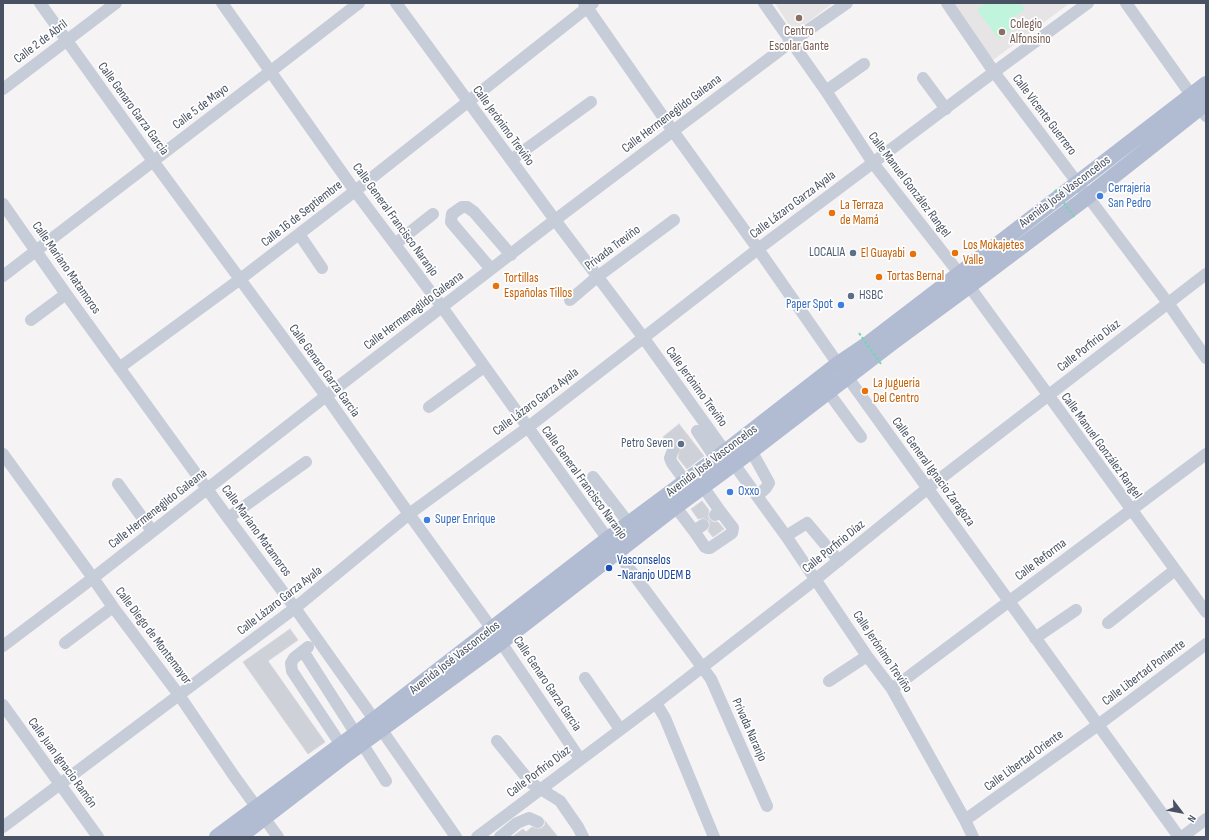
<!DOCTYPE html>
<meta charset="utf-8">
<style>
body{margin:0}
#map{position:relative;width:1209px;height:840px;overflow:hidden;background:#f5f3f3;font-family:"Sofia Sans Condensed",sans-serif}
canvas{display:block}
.frame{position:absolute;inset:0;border:4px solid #495262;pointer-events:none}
.north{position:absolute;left:1161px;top:792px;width:40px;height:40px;-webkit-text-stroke:3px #fff;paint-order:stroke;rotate:122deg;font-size:11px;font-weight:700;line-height:16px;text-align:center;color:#495262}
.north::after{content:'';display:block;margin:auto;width:14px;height:18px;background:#495262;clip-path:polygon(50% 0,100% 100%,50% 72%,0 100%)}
</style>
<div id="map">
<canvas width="1209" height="840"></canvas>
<div class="frame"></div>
<div class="north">N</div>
</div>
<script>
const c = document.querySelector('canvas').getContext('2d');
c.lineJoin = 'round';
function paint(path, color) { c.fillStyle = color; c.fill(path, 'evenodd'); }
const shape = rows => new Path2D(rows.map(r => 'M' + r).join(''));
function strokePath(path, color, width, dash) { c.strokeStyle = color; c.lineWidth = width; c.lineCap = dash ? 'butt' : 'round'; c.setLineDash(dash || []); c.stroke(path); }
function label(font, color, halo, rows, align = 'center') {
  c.font = font + ' "Sofia Sans Condensed",sans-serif'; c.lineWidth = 3.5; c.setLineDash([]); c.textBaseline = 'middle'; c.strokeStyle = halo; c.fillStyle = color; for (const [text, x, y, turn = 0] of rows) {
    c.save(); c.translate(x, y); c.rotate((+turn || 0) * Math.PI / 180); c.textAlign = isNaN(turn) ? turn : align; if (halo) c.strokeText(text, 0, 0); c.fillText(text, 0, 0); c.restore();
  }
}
paint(shape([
 [775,3,833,3,794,33],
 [951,3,1070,3,993,60]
]), '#e6e4e5');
paint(shape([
 [986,3,1020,3,1025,9,1011,19,1016,26,999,39,977,10]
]), '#c0f4dd');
const building = shape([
 [679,424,704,456,687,469,678,458,680,449,679,446,675,443,671,443,668,444,663,437,679,424],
 [702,501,709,510,708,516,709,519,713,522,718,522,724,529,713,537,708,531,710,525,709,521,703,518,698,519,691,509,702,501],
 [290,629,298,640,268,661,325,742,308,754,243,662,290,629],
 [545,821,558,837,512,837,523,829,526,832,532,827,538,829,542,828,545,825,545,821]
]);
paint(building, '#cfd1d8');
strokePath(building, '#d7d7de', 1);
strokePath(shape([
 [673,450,689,437]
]), '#d3d3d6', 12, [12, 6]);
strokePath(shape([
 [40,3,153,161,326,396,409,514,492,629,580,759],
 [222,3,355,191,442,307,617,552,711,679,767,806],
 [396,3,555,220,643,337,757,496,786,536,867,656,892,689,965,820,973,837],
 [584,3,673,131,758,249,838,364,1179,837],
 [764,3,826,91,873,163,969,286,1206,612],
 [947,3,994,72,1168,303,1206,358],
 [1126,3,1206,116],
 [923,78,946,109],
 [3,89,116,3],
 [826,91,864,64],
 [511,160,591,102],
 [3,204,66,294,228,518,295,608,381,729,456,837],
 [299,234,322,268],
 [395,244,433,214],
 [491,269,451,222,452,214,462,207,467,207,474,212,511,255],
 [3,276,271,71,359,3],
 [570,300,597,277,674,220],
 [31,320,66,294],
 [119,368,239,280,355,191,593,3],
 [823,385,861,437],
 [429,407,484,367],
 [697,431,720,465],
 [747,443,769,483,766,488,757,496],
 [673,450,670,458,672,463,690,488],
 [3,454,93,578,113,607,179,695,234,776,278,837],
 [593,477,634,530],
 [699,481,720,511,715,515],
 [118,484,152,531],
 [671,501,694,531,703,525],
 [228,518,306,462],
 [694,531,705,547,707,548,710,548,732,533,733,528,720,511],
 [786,536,807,523,839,561],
 [1108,623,1175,570],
 [1035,638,1076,610],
 [65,643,113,607],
 [3,646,93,578,326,396,555,220,791,42,847,3],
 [308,647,294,658,291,663,292,671,345,751],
 [303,651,386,781],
 [585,678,620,729],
 [829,681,867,656],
 [892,689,1206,454],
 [656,703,665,718,714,837],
 [3,705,98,837],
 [497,741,531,783,560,801,578,827,583,837],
 [965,820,1098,725,1206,644],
 [3,827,295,608,409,514,527,428,758,249,994,72,1088,3],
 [477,837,656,703,816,579,928,488,1206,274],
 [500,837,517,823,529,818,538,822],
 [1182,837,1206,819]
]), '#c6ccd8', 12);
strokePath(shape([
 [217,837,356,734,608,539,716,459,838,364,869,343,954,278,1206,84],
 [239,837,347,754,501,642,675,507,751,451,893,342,969,286,1087,197,1206,103]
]), '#b1bcd3', 16);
strokePath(shape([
 [1055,190,1074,217],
 [859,333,881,364]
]), '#75d5b6', 2, [3, 2]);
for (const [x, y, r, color] of [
 [799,18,4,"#8d6e63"],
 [1002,32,4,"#8d6e63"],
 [1100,196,4,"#3f7fe0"],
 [832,213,4,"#e8710a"],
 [853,253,4,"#5c6f8a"],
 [955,253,4,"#e8710a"],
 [913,254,4,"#e8710a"],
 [879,277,4,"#e8710a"],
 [496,286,4,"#e8710a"],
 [851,296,4,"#5c6f8a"],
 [841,305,4,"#3f7fe0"],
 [865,391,4,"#e8710a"],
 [681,444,4,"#5c6f8a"],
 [730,492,4,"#3f7fe0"],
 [427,520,4,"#3f7fe0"],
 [609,568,4,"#1a4fb4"]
]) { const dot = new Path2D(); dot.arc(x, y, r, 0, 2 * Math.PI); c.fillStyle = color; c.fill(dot); strokePath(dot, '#fff', 1.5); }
label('13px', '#785e54', '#fff', [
 ["Colegio",1010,25],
 ["Alfonsino",1010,40],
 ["Centro",799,32,"center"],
 ["Escolar Gante",799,47,"center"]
], 'left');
label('13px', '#495262', '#fff', [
 ["Calle 2 de Abril",41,42,-37],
 ["Calle 5 de Mayo",201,107,-37],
 ["Calle Genaro Garza Garcia",133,109,54],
 ["Calle Hermenegildo Galeana",672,114,-37],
 ["Calle Vicente Guerrero",1044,115,53],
 ["Calle Jerónimo Treviño",503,126,54],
 ["Calle Manuel González Rangel",909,185,53],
 ["Avenida José Vasconcelos",1065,192,-37],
 ["Calle Lázaro Garza Ayala",793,205,-37],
 ["Calle 16 de Septiembre",302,214,-38],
 ["Calle General Francisco Naranjo",395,220,54],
 ["Privada Treviño",613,248,-37],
 ["Calle Mariano Matamoros",66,268,55],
 ["Calle Hermenegildo Galeana",414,311,-37],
 ["Calle Porfirio Díaz",1089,346,-38],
 ["Calle Genaro Garza Garcia",324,371,54],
 ["Calle Jerónimo Treviño",696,387,54],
 ["Calle Lázaro Garza Ayala",536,402,-37],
 ["Calle Manuel González Rangel",1101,446,54],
 ["Avenida José Vasconcelos",712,461,-37],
 ["Calle General Ignacio Zaragoza",933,472,54],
 ["Calle General Francisco Naranjo",584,483,54],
 ["Calle Hermenegildo Galeana",158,509,-38],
 ["Calle Mariano Matamoros",256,531,54],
 ["Calle Porfirio Díaz",834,547,-39],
 ["Calle Reforma",1041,560,-37],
 ["Calle Lázaro Garza Ayala",280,601,-38],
 ["Calle Diego de Montemayor",153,636,53],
 ["Calle Jerónimo Treviño",882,652,56],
 ["Avenida José Vasconcelos",455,658,-38],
 ["Calle Libertad Poniente",1144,673,-37],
 ["Calle Genaro Garza Garcia",547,684,56],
 ["Privada Naranjo",749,730,66],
 ["Calle Libertad Oriente",1024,761,-36],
 ["Calle Juan Ignacio Ramón",62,763,54],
 ["Calle Porfirio Díaz",539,772,-37]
]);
label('13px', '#366cbe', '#fff', [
 ["Cerrajeria",1108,189],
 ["San Pedro",1108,204],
 ["Paper Spot",833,305,"right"],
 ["Oxxo",738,492],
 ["Super Enrique",435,520]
], 'left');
label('13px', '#c56008', '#fff', [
 ["La Terraza",840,206],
 ["de Mamá",840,221],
 ["Los Mokajetes",963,246],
 ["Valle",963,261],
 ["El Guayabi",905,254,"right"],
 ["Tortas Bernal",887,277],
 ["Tortillas",504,279],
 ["Españolas Tillos",504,294],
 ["La Jugueria",873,384],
 ["Del Centro",873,399]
], 'left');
label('13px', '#4e5e75', '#fff', [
 ["LOCALIA",845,253],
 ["HSBC",859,296,"left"],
 ["Petro Seven",673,444]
], 'right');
label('13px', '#164399', '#fff', [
 ["Vasconselos",617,561],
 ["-Naranjo UDEM B",617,576]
], 'left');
</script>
